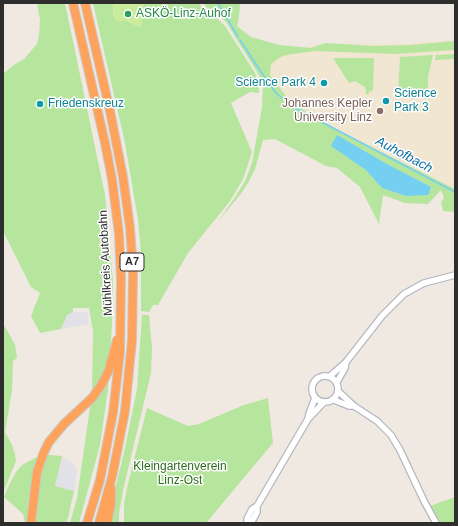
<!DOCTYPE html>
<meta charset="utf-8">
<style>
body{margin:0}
#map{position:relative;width:458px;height:526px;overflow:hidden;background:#efe9e1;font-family:Helvetica,sans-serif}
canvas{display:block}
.frame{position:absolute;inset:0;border:4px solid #2e2e2e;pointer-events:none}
</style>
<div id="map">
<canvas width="458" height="526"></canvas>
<div class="frame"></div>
</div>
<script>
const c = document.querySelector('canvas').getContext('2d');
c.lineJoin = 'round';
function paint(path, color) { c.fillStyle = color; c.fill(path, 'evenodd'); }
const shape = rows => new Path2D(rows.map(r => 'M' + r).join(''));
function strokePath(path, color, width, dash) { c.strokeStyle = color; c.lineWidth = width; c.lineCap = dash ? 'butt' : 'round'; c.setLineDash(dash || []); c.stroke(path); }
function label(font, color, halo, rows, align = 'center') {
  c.font = font + ' Helvetica,sans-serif'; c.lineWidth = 3; c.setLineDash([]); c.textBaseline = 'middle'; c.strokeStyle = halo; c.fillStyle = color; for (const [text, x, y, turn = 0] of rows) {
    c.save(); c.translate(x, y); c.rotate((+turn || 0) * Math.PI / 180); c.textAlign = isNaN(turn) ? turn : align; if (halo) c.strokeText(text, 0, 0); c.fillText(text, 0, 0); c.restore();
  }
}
paint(shape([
 [73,312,87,312,89,324,61,329,67,315],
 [62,456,72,462,77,470,74,491,55,486]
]), '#e3e1e8');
paint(shape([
 [251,37,279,45,308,47,325,43,402,44,455,40,455,189,336,129,309,114,292,101,286,96,270,75]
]), '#f0e6d1');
paint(shape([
 [37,3,65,3,105,195,113,281,112,323,108,390,100,445,79,523,70,523,77,498,92,394,93,331,89,308,73,308,73,312,67,315,61,329,40,333,31,316,40,293,31,287,3,231,3,74,14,65,24,59,37,44,39,35,40,20],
 [93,3,113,3,114,18,127,21,141,28,144,3,199,3,205,13,218,19,225,26,255,73,259,85,259,93,250,92,231,103,252,152,243,179,230,201,188,253,158,305,153,305,149,312,141,311,141,253,138,219,125,143],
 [203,3,240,3,239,17,237,26,251,37,279,45,311,48,326,43,373,46,409,45,455,41,455,50,395,54,315,51,286,55,279,58,271,64,270,75,286,96,309,114,336,129,455,189,455,212,443,211,441,202,444,198,441,190,428,204,405,203,383,195,379,224,360,187,337,168,326,166,275,139,263,140,255,169,248,183,240,195,218,221,234,199,245,181,252,163,262,107,263,84,257,72,226,22,220,16,208,9],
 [455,54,455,59,435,60,436,55],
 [433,55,428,77,428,93,420,92,398,93,400,57],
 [333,58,374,58,373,90,369,92,368,95,366,94,365,87,355,81,349,83],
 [142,315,149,315,152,348,151,373,124,486,119,513,119,523,107,523,125,448,137,389],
 [3,324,7,330,15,345,17,358,13,361,12,390,5,432,12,445,15,454,16,461,3,493],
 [268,398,273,443,206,523,124,523,124,504,127,488,147,408,188,426,199,424,244,405],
 [49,455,62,456,55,486,74,491,68,518,66,523,25,523,23,514,4,497,9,485,16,472,22,465,37,457],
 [455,497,455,523,441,523,430,506]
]), '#b6e59e');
paint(shape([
 [113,3,144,3,141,28,127,21,117,22,114,18]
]), '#c9ec9a');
paint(shape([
 [337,135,385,163,431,187,428,195,406,196,382,188,366,170,331,146]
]), '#75cff0');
strokePath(shape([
 [218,3,238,37],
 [240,40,269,84,277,94,295,108,455,192]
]), '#75cff0', 1.5);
const minor = shape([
 '312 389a13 13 0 1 1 26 0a13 13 0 1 1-26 0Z',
 [330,376,346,362,382,316,404,294,424,283,455,275],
 [337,382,345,368,346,362],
 [339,392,354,406,377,421,391,435,400,450,424,501,436,523],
 [334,400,349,406,354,406],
 [308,419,309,414,315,398],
 [247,523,247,519,252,509,257,506],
 [248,523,252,521,254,518,257,512,257,506,308,419,324,402]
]);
const highway = shape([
 [73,3,105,143,112,179,119,234,121,279,120,352,113,413,100,480,87,523],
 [85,3,110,111,123,177,130,228,133,272,132,340,125,411,112,477,99,523],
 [31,523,37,472,44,452,49,442,64,424,92,398,102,384,109,370,117,340],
 [107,523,111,504,111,488]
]);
strokePath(minor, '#b4b7c1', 8);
strokePath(highway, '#c9c9c9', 10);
strokePath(minor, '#fff', 5.5);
strokePath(highway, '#ffa35c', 8);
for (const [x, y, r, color] of [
 [128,14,4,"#2e9e5b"],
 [324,83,4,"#0f9aa8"],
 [386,101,4,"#0f9aa8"],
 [40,104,4,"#0f9aa8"],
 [380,111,4,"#8d6e63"]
]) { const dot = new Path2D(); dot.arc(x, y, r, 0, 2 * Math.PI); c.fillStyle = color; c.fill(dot); strokePath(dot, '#fff', 1.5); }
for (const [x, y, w] of [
 [132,262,24]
]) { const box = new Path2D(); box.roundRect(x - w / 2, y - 9, w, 18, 3); c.fillStyle = '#fff'; c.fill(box); strokePath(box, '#2e2e2e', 1); }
label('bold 11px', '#2e2e2e', null, [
 ["A7",132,262]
]);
label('12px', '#27864d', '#fff', [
 ["ASKÖ-Linz-Auhof",136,14]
], 'left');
label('12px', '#0d838f', '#fff', [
 ["Science Park 4",316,83,"right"],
 ["Science",394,94],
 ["Park 3",394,108],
 ["Friedenskreuz",48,104]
], 'left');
label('12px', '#785e54', '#fff', [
 ["Johannes Kepler",372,104],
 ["University Linz",372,118]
], 'right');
label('12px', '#2e2e2e', '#fff', [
 ["Mühlkreis Autobahn",106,263,-93]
]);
label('12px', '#2c6e1b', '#fff', [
 ["Kleingartenverein",180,467],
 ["Linz-Ost",180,481]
]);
label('italic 13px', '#0d6fa3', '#fff', [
 ["Auhofbach",404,155,28]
]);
</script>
